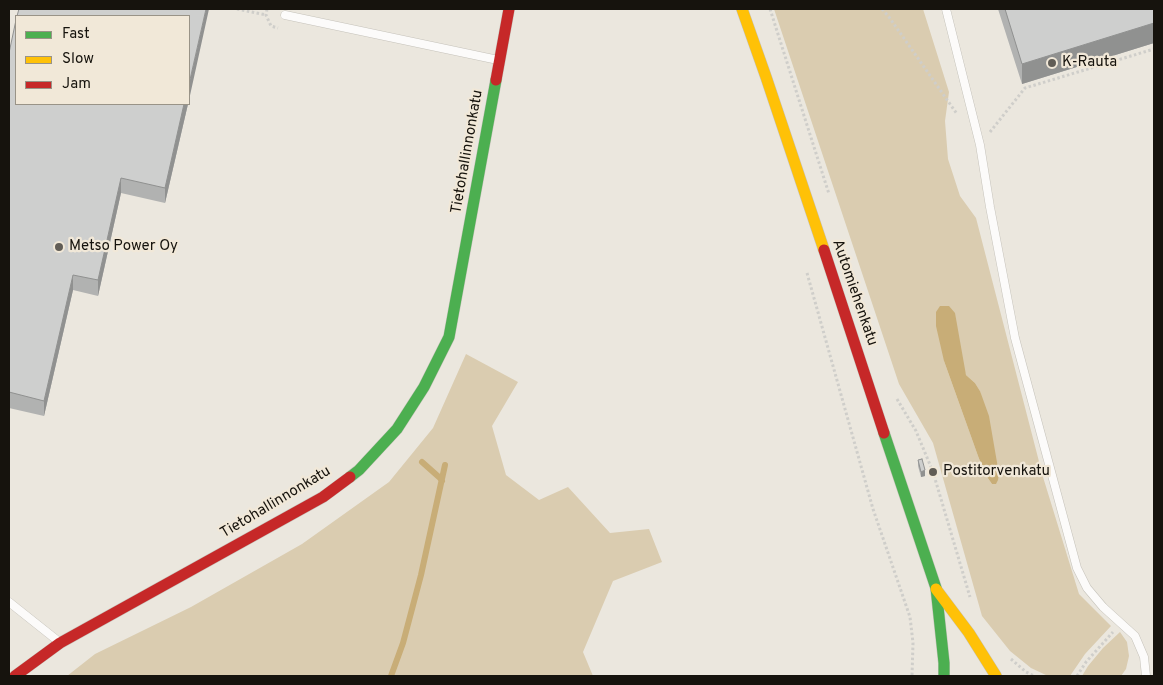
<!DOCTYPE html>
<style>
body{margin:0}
#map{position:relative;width:1163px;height:685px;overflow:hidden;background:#ebe7de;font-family:Overpass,sans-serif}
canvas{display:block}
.frame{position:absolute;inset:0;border:10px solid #16130d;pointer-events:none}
.legend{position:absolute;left:15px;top:15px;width:175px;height:90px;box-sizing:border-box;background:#f1e8d8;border:1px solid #999387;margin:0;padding:6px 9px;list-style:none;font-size:15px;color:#16130d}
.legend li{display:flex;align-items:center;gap:10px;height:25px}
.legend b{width:25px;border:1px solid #999387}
</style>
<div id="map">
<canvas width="1163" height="685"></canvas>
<div class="frame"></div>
<ul class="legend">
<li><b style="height:6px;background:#4caf50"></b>Fast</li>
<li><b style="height:6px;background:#ffc107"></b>Slow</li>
<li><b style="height:6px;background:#c62828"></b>Jam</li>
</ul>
</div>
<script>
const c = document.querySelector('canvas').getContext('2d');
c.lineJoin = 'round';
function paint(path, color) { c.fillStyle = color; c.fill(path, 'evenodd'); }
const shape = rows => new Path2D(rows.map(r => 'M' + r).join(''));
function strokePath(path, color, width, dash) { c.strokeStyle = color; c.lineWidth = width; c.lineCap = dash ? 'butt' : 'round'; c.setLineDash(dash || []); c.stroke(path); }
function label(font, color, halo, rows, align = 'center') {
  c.font = font + ' Overpass,sans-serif'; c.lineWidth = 4.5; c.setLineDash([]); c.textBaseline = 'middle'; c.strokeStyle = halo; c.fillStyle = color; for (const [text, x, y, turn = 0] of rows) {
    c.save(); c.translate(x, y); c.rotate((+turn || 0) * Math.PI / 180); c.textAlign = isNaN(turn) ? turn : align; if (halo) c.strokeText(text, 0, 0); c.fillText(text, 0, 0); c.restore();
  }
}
paint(shape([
 [774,9,923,9,949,92,945,121,948,159,960,196,976,218,1043,477,1079,594,1111,626,1085,654,1070,676,1048,676,1031,668,1010,651,982,616,933,443,899,384],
 [944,361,964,370,966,375,975,383,980,391,992,484,985,474,978,456],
 [466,354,518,382,492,426,506,475,539,500,568,487,610,533,649,529,662,562,613,581,583,652,593,676,67,676,95,654,191,607,302,544,389,482,433,428],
 [1120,632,1127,642,1129,656,1126,669,1121,676,1082,676,1088,666,1103,648]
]), '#daccb0');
paint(shape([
 [940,306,949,306,955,313,966,375,975,383,980,391,989,416,999,474,998,480,996,484,992,484,985,474,978,456,944,361,936,326,936,312]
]), '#c8ad77');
strokePath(shape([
 [422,462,440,478,442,481],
 [391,676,403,643,421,575,445,465]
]), '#c8ad77', 6);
const lane = shape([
 [946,9,980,145,990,207,1015,338,1077,568,1087,588,1103,607,1135,636,1144,657,1146,676],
 [285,15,498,60],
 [9,602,58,641]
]);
const fast = shape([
 [884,433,936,588,944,663,944,676],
 [350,477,359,470,397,429,424,387,449,337,496,80]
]);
const slow = shape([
 [742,9,766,77,824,250],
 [936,589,969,633,996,676]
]);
const jam = shape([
 [496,80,509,9],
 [824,250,884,433],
 [15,676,60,643,323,497,350,477]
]);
strokePath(lane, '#c5c2ba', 9);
strokePath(fast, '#c5c2ba', 12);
strokePath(slow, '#c5c2ba', 12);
strokePath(jam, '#c5c2ba', 12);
strokePath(shape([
 [237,9,266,15],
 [267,9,266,15,271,26,278,28],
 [770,9,829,194],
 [882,9,889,17,957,114],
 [990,132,1025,88,1154,49],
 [807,273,873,509,910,617,913,643,912,676],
 [897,399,916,431,933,472,970,597],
 [1011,659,1026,672,1034,676],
 [1077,676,1086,662,1113,632]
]), '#cfceca', 3, [2.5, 2.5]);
strokePath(lane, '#fcfbfa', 8);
strokePath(fast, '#4caf50', 11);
strokePath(slow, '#ffc107', 11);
strokePath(jam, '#c62828', 11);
paint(shape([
 [998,9,1154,9,1154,43,1022,84],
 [9,53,16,104,188,104,165,203,121,193,98,296,73,290,44,416,9,408],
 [918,460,925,476,921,477,918,466]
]), '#b1b2b1');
paint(shape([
 [206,9,209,9,189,100,189,84],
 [1154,23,1154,43,1022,84,1022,64],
 [184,104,188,104,165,203,165,188],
 [121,178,121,193,98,296,98,280],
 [73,275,73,290,44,416,44,401],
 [925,470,925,476,921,477,921,472]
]), '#909190');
const building = shape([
 [19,9,206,9,189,84,189,16,17,16,19,9],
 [1005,9,1154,9,1154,23,1022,64,1005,9],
 [16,20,16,104,184,104,165,188,121,178,98,280,73,275,44,401,9,392,9,53,16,20],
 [922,459,925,470,921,472,918,460,922,459]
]);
paint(building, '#cecfce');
strokePath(building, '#909190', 1);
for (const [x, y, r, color] of [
 [1052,63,5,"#615d56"],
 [59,247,5,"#615d56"],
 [933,472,5,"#615d56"]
]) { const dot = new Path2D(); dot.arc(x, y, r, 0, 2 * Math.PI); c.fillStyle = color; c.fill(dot); strokePath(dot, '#f1e8d8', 2); }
label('15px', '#16130d', '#f1e8d8', [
 ["K-Rauta",1062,63],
 ["Metso Power Oy",69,247],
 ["Postitorvenkatu",943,472]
], 'left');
label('15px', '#16130d', '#f1e8d8', [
 ["Tietohallinnonkatu",468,152,-80],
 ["Automiehenkatu",854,293,71],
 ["Tietohallinnonkatu",276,503,-31]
]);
</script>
